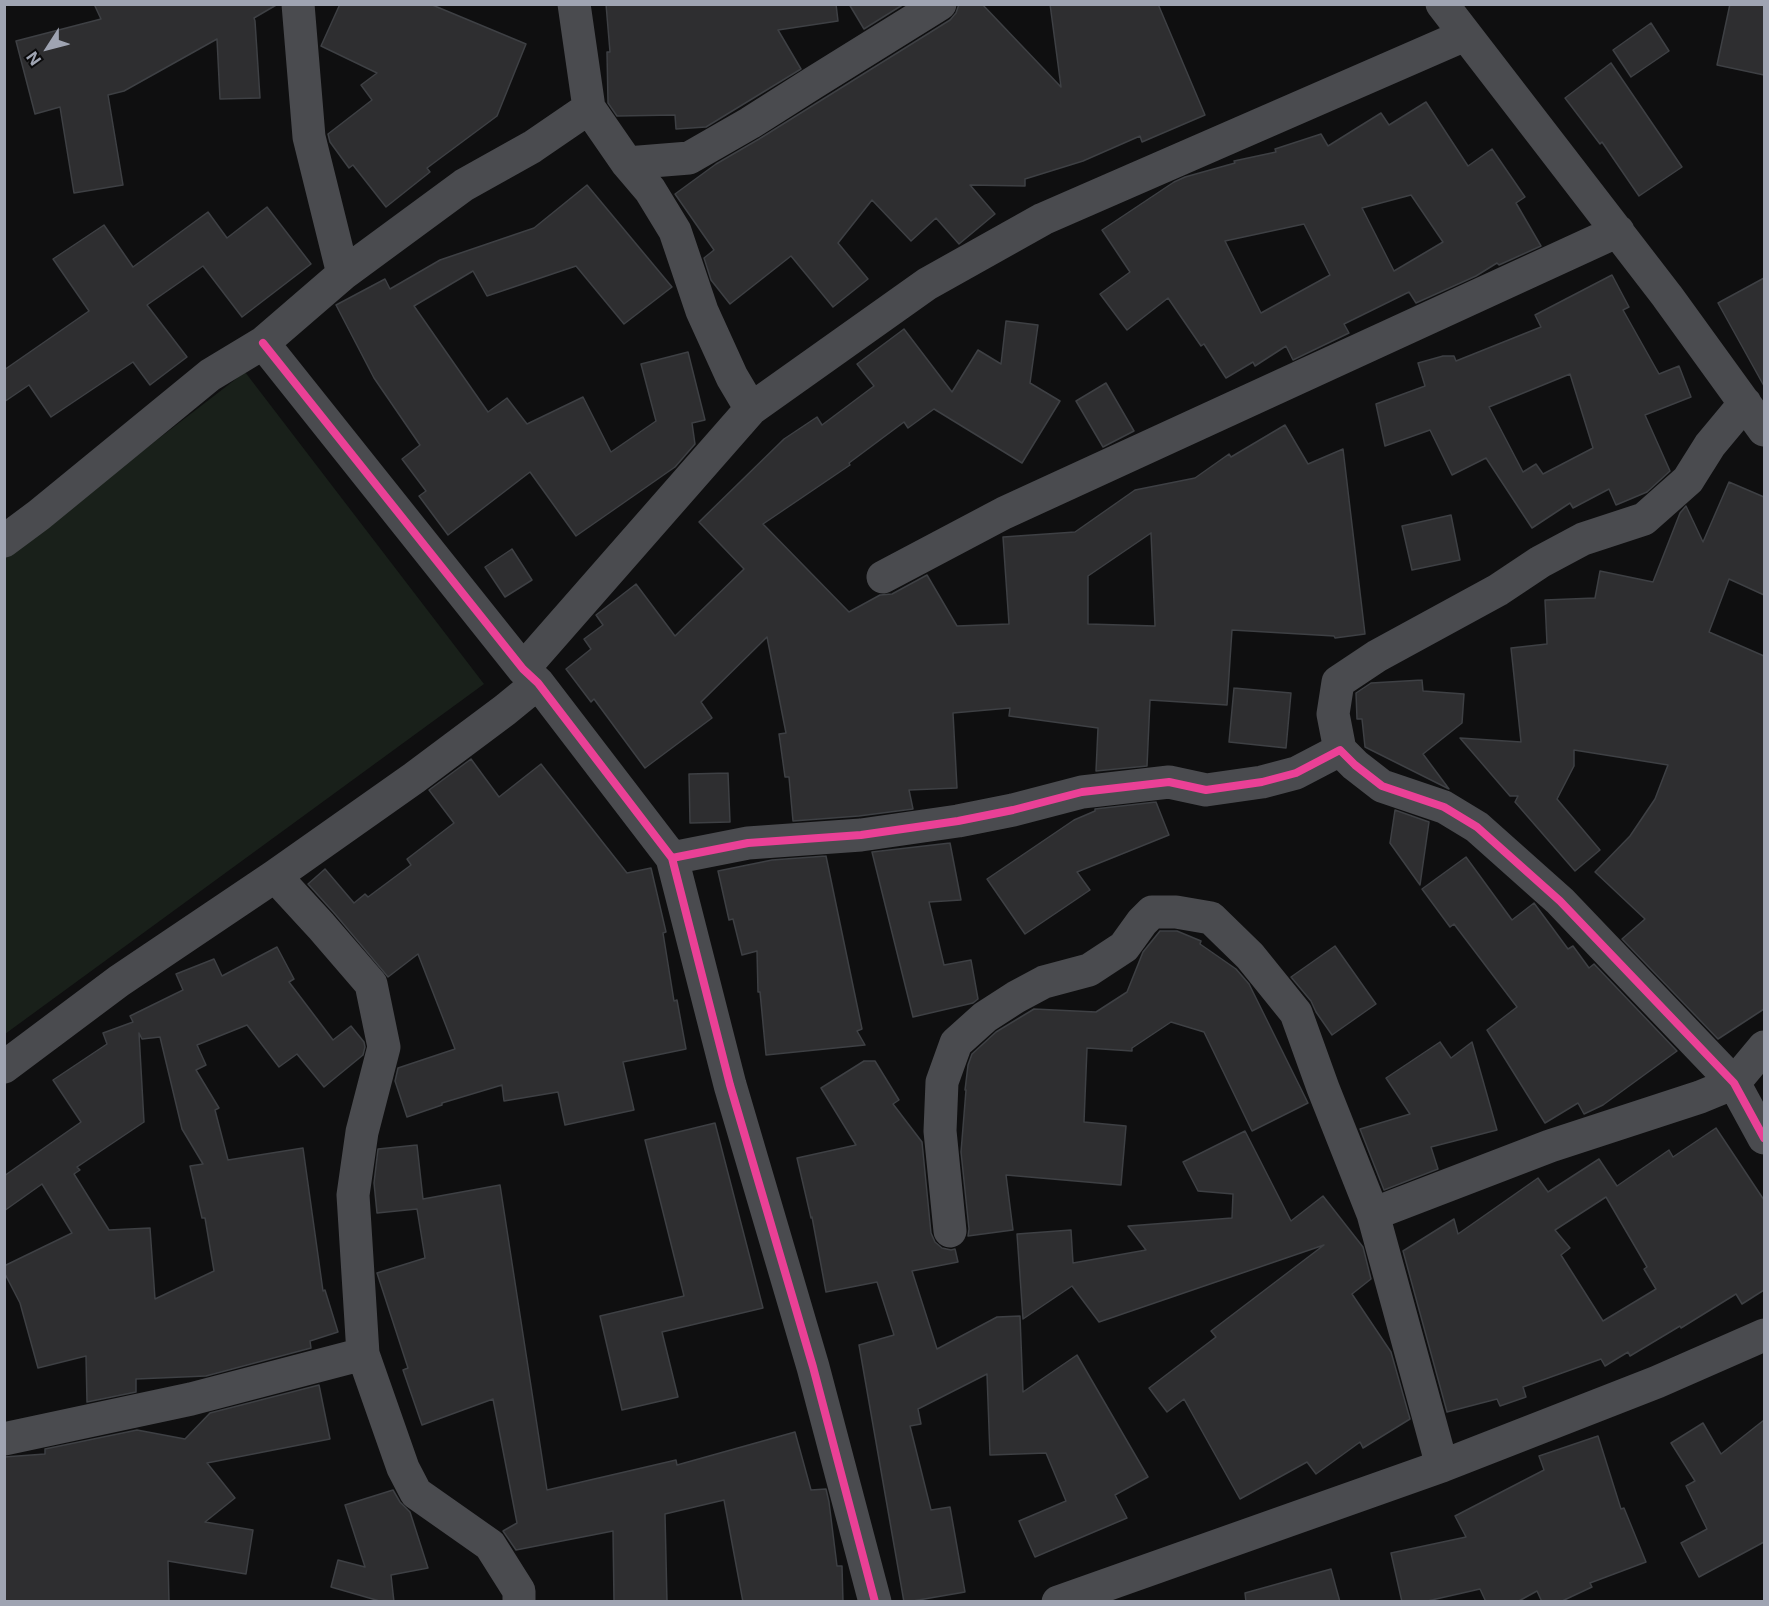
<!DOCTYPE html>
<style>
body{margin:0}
#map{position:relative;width:1769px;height:1606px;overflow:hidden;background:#0f0f10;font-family:Inter,sans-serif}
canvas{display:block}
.frame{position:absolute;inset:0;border:6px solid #9fa4b2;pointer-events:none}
.north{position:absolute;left:18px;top:18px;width:60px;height:60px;-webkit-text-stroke:4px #0a0a0b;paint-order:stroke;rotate:234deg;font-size:16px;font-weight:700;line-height:24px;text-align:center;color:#9fa4b2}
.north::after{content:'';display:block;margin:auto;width:21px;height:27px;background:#9fa4b2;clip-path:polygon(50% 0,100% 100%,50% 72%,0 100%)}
</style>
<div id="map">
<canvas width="1769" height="1606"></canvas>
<div class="frame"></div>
<div class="north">N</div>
</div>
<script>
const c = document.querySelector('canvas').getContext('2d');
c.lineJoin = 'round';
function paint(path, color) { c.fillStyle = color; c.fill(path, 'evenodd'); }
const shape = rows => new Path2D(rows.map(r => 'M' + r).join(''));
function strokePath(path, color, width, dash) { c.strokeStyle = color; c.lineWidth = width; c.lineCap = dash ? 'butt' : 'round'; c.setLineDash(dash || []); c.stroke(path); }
paint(shape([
 [245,372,484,684,5,1034,5,557]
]), '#19201a');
const building = shape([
 [94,4,278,4,254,18,255,21,260,98,220,99,217,39,124,91,108,95,123,185,74,193,60,107,35,114,16,41,101,19,94,4],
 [340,4,430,4,526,44,497,116,427,168,430,172,386,207,353,165,349,168,330,142,328,134,372,100,361,85,377,73,321,46,340,4],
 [606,4,836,4,838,21,778,30,801,69,706,127,676,129,675,115,617,116,608,103,607,52,610,52,606,4],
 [849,4,904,4,864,29,849,4],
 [959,4,982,4,1061,87,1050,4,1158,4,1205,115,1142,142,1140,136,1083,161,1025,179,1025,186,970,185,995,214,959,244,936,218,911,241,872,200,838,243,868,279,833,307,791,256,730,304,711,280,704,258,714,250,675,194,716,164,759,139,950,20,956,13,959,4],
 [1730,4,1764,4,1764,75,1717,65,1730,4],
 [1651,23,1669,51,1631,77,1613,50,1651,23],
 [1611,63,1682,167,1639,196,1602,142,1600,144,1565,98,1611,63],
 [1426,102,1468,166,1492,149,1525,197,1516,203,1541,246,1499,265,1497,263,1476,276,1416,303,1409,292,1344,324,1349,333,1293,360,1286,346,1255,366,1253,362,1226,378,1204,344,1201,346,1168,298,1127,330,1100,294,1130,272,1102,230,1174,182,1185,177,1235,163,1234,161,1276,152,1275,149,1321,134,1328,146,1381,113,1389,125,1426,102],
 [1411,195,1443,242,1394,271,1362,208,1411,195],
 [1304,224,1330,275,1261,313,1225,241,1304,224],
 [587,185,672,287,624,324,576,266,487,296,473,271,414,306,488,412,507,398,527,424,583,397,611,452,656,421,641,364,688,352,705,420,692,423,695,444,675,467,576,536,530,472,448,535,419,496,426,491,402,459,420,445,374,378,336,305,385,279,390,289,440,260,534,228,587,185],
 [267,207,311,264,242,317,203,266,147,305,187,357,150,385,133,362,51,417,29,385,4,402,4,370,89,311,53,259,104,225,133,267,208,212,227,238,267,207],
 [1612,275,1629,307,1623,310,1659,374,1679,366,1691,397,1645,415,1670,471,1647,492,1616,505,1609,489,1573,508,1570,503,1532,528,1486,458,1452,475,1430,430,1385,446,1376,404,1425,386,1418,363,1443,356,1454,356,1456,361,1541,327,1535,315,1612,275],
 [1570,374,1593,448,1543,474,1536,464,1523,472,1489,407,1570,374],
 [1764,278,1764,386,1718,303,1764,278],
 [1006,321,1038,325,1030,383,1060,401,1022,463,934,409,908,428,904,422,849,463,850,465,763,524,849,612,880,595,892,594,927,575,957,626,1009,624,1003,537,1075,532,1135,490,1195,478,1229,454,1231,457,1285,425,1308,464,1343,449,1365,634,1335,638,1334,636,1232,630,1227,705,1150,700,1147,766,1096,771,1098,728,1009,716,1010,708,953,713,957,788,909,790,913,809,859,816,793,821,789,777,785,777,779,734,786,733,767,637,701,702,712,718,645,768,594,699,591,702,566,669,591,649,584,639,603,625,596,615,636,584,675,636,744,569,699,522,784,439,817,417,822,425,874,386,857,364,904,329,952,392,978,350,1001,364,1006,321],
 [1151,533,1155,626,1088,624,1088,576,1151,533],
 [1106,383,1134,431,1103,447,1076,401,1106,383],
 [1729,482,1764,497,1764,595,1729,579,1709,632,1764,656,1764,1009,1718,1039,1622,939,1645,919,1595,872,1630,836,1655,799,1668,765,1574,750,1574,766,1557,799,1600,850,1575,871,1515,802,1518,796,1510,796,1460,738,1521,742,1511,648,1547,644,1545,600,1595,598,1600,571,1653,582,1680,513,1686,506,1703,542,1729,482],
 [1451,515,1460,560,1412,570,1402,526,1451,515],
 [512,549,532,580,505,597,485,567,512,549],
 [1422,680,1423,691,1464,694,1462,723,1423,754,1449,789,1365,747,1362,719,1357,719,1356,693,1371,683,1422,680],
 [1234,688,1291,693,1286,748,1229,742,1234,688],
 [471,759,499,797,541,764,627,873,651,868,666,932,663,933,674,1001,677,1000,686,1049,623,1062,634,1110,565,1125,558,1092,504,1101,502,1085,442,1103,442,1105,407,1117,395,1081,398,1068,455,1049,418,954,388,977,335,914,308,884,325,869,354,903,365,894,368,897,411,865,407,859,454,823,429,790,471,759],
 [728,773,730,822,690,823,689,774,728,773],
 [1156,802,1169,835,1077,872,1090,890,1025,934,987,879,1074,820,1095,811,1095,809,1156,802],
 [1395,810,1429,822,1420,885,1390,843,1395,810],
 [950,843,961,900,929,902,944,965,971,960,978,999,973,1003,913,1017,872,852,950,843],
 [826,856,862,1029,857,1031,865,1045,766,1055,760,992,758,992,757,951,742,955,733,919,729,920,718,871,772,860,826,856],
 [1466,857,1512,920,1534,903,1568,949,1573,946,1589,968,1594,964,1677,1051,1603,1105,1584,1114,1578,1103,1545,1123,1487,1030,1517,1007,1454,924,1450,927,1422,889,1466,857],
 [1160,931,1177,931,1201,941,1200,944,1236,969,1249,984,1308,1103,1252,1131,1204,1032,1171,1022,1132,1048,1132,1051,1087,1048,1084,1122,1126,1126,1121,1185,1006,1175,1013,1230,968,1236,969,1229,961,1152,966,1090,965,1090,968,1065,972,1054,996,1032,1034,1009,1096,1012,1127,992,1143,952,1160,931],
 [1335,946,1376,1004,1332,1035,1316,1012,1311,1001,1291,977,1335,946],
 [277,947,294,979,289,982,333,1040,351,1026,364,1042,365,1047,363,1055,324,1087,297,1054,279,1067,247,1025,197,1045,206,1065,196,1070,219,1108,215,1110,228,1160,303,1148,323,1291,325,1290,338,1332,310,1341,311,1348,206,1376,136,1379,136,1392,87,1402,86,1356,38,1368,20,1303,4,1272,4,1266,72,1233,42,1184,4,1211,4,1176,81,1122,53,1080,107,1044,103,1033,133,1022,130,1016,183,990,176,974,214,959,222,976,277,947],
 [139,1033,142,1039,160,1037,182,1129,203,1164,190,1166,202,1218,205,1218,214,1271,155,1299,150,1228,109,1230,74,1174,80,1170,77,1167,144,1122,139,1033],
 [1440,1042,1451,1058,1472,1042,1497,1130,1431,1147,1438,1169,1384,1190,1360,1129,1410,1114,1386,1078,1440,1042],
 [864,1061,875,1061,899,1100,893,1104,922,1142,931,1233,935,1242,942,1248,951,1250,955,1249,958,1262,912,1271,937,1349,997,1317,1020,1316,1023,1392,1077,1355,1148,1477,1115,1495,1127,1518,1035,1557,1019,1521,1066,1501,1046,1453,990,1455,987,1374,918,1409,921,1424,910,1426,931,1510,950,1507,965,1592,907,1602,904,1602,859,1345,894,1335,877,1282,826,1292,812,1217,811,1218,797,1158,856,1145,821,1088,864,1061],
 [715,1123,763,1308,662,1332,678,1397,622,1410,600,1316,684,1296,645,1140,715,1123],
 [1716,1128,1764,1200,1764,1290,1742,1304,1736,1294,1681,1328,1680,1326,1630,1356,1628,1352,1605,1366,1601,1359,1523,1387,1526,1397,1500,1406,1497,1399,1447,1412,1403,1251,1454,1219,1458,1234,1538,1178,1548,1192,1599,1159,1617,1186,1669,1150,1673,1157,1716,1128],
 [1606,1197,1647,1267,1644,1269,1656,1289,1603,1321,1561,1255,1570,1248,1555,1230,1606,1197],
 [1245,1131,1291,1221,1323,1196,1363,1247,1371,1279,1352,1294,1391,1352,1410,1419,1363,1448,1360,1442,1316,1474,1307,1462,1240,1499,1184,1399,1167,1412,1149,1388,1216,1337,1211,1331,1324,1245,1099,1322,1072,1286,1023,1319,1017,1234,1071,1230,1073,1263,1146,1250,1128,1226,1232,1218,1233,1194,1198,1191,1183,1162,1245,1131],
 [417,1145,423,1199,500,1185,547,1490,676,1460,677,1465,795,1432,811,1490,826,1489,829,1502,837,1566,842,1566,843,1602,743,1602,724,1500,665,1514,667,1602,614,1602,613,1531,516,1550,503,1531,517,1523,493,1399,422,1425,403,1370,408,1368,377,1273,425,1258,417,1209,377,1213,374,1183,378,1149,417,1145],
 [319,1385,330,1439,207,1463,235,1498,205,1522,253,1530,246,1574,168,1561,169,1602,4,1602,4,1457,45,1454,45,1449,137,1430,185,1439,210,1413,319,1385],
 [1764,1420,1764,1542,1699,1577,1681,1543,1707,1529,1686,1486,1695,1481,1671,1443,1703,1423,1721,1454,1764,1420],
 [1598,1436,1621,1509,1624,1508,1646,1562,1590,1583,1592,1587,1560,1602,1542,1602,1537,1591,1517,1602,1486,1602,1480,1589,1423,1602,1402,1602,1391,1553,1466,1537,1455,1516,1544,1470,1539,1456,1598,1436],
 [393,1490,400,1502,410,1512,428,1568,391,1575,394,1602,383,1602,331,1587,338,1560,365,1567,345,1505,393,1490],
 [1331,1569,1340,1602,1246,1602,1245,1593,1331,1569]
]);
paint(building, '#2e2e30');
strokePath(building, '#3e4044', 1.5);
strokePath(shape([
 [298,4,309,137,343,274],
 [574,4,589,108,627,163,650,190,675,231,702,311,732,377,751,409],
 [1442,4,1667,296,1764,430],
 [627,163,689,158,750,123,813,83,940,4],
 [263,343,523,669,538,683,672,858,730,1085,813,1367,875,1602],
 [4,541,39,515,210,375,263,343,343,274,464,185,532,147,589,108],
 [883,577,1004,513,1618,231],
 [523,669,751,409,927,284,1043,219,1465,35],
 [1340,750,1333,714,1338,682,1377,656,1498,590,1540,562,1583,539,1644,519,1688,480,1710,445,1745,403],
 [672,858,748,843,861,835,958,821,1013,810,1082,792,1169,782,1206,790,1262,782,1296,773,1340,750,1355,765,1382,786,1444,807,1477,827,1560,901,1734,1083,1764,1138],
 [275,876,321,926,371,984,384,1047,362,1132,353,1195,363,1354,403,1468,416,1493,490,1545,519,1591,519,1602],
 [4,1067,119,981,275,876,414,778,505,710,538,683],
 [1373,1214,1550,1146,1700,1097,1734,1083,1764,1047],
 [950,1231,940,1131,942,1082,956,1043,985,1017,1016,997,1044,982,1089,970,1124,947,1142,922,1152,912,1176,912,1211,918,1250,956,1296,1013,1323,1088,1373,1214,1442,1466],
 [4,1439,191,1399,363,1354],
 [1058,1602,1442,1466,1657,1382,1764,1335]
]), '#4a4b4f', 33);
strokePath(shape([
 [263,343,523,669,538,683,672,858,730,1085,813,1367,875,1602],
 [672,858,748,843,861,835,958,821,1013,810,1082,792,1169,782,1206,790,1262,782,1296,773,1340,750,1355,765,1382,786,1444,807,1477,827,1560,901,1734,1083,1764,1138]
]), '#ea4096', 8);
</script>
